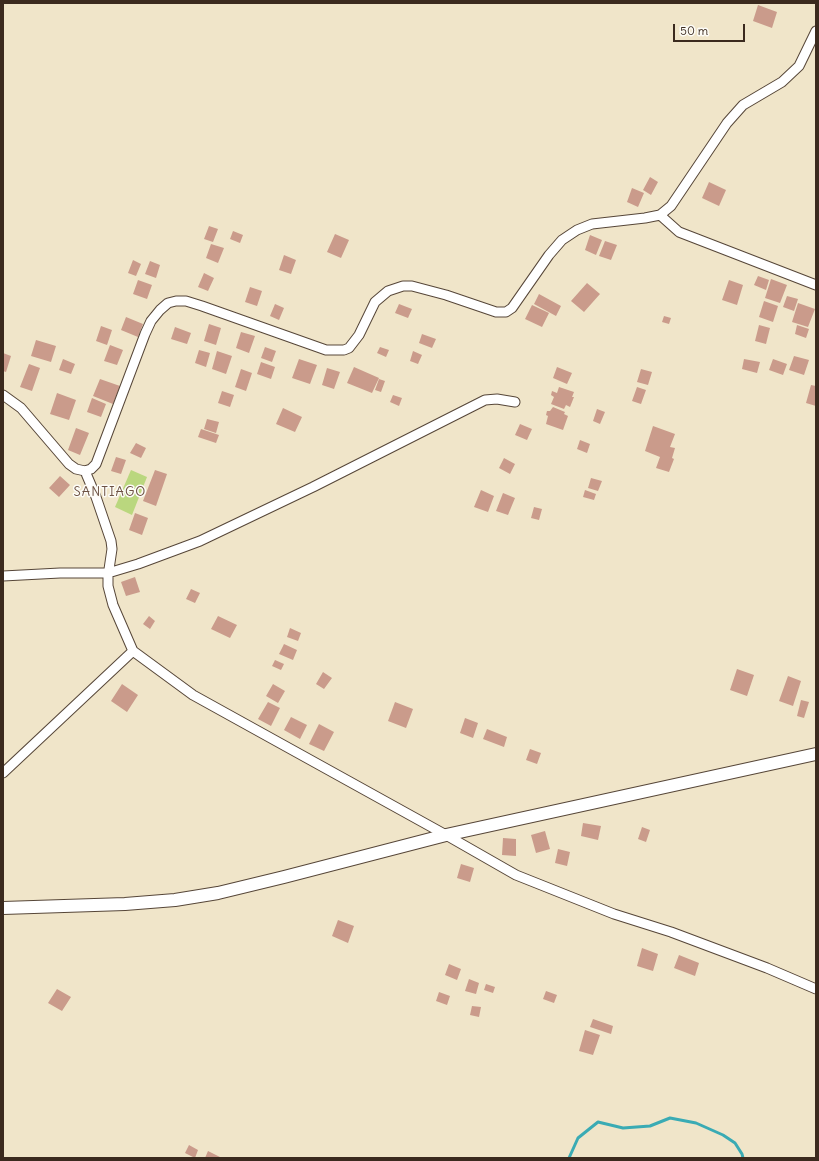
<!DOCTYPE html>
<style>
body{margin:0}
#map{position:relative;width:819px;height:1161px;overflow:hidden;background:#f0e5c9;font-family:Delius,sans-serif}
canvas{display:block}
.frame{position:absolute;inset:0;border:4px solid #3b2a1e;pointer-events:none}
.scale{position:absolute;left:673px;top:24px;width:72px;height:18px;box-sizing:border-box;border:2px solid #3b2a1e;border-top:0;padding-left:5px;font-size:12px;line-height:14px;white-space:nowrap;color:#3b2a1e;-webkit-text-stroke:3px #fdfcf7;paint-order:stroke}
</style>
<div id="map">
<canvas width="819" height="1161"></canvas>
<div class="frame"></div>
<div class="scale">50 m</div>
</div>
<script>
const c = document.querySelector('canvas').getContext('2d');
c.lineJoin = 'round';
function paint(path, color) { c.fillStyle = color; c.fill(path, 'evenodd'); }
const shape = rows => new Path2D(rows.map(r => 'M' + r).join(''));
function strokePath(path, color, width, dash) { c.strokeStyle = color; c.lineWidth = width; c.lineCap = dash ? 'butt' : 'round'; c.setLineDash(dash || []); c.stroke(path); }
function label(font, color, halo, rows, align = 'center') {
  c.font = font + ' Delius,sans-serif'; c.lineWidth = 3; c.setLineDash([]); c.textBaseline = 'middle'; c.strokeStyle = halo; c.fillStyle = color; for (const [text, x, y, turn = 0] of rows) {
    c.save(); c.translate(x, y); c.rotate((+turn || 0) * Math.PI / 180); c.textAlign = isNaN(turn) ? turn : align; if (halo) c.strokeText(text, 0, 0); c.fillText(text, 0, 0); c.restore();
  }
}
paint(shape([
 [131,470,147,477,132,515,115,507]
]), '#bad77e');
strokePath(shape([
 [569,1158,578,1138,598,1122,623,1128,650,1126,670,1118,696,1123,723,1135,735,1143,742,1154,743,1158]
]), '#3aabb4', 3);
paint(shape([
 [758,5,777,12,772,28,753,21],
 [650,177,658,182,651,195,643,190],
 [709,182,726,190,719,206,702,198],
 [632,188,644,193,638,207,627,202],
 [209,226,218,229,213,242,204,239],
 [233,231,243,235,240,243,230,239],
 [335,234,349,240,341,258,327,252],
 [590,235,602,240,596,255,585,250],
 [605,241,617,245,611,260,599,256],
 [211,244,224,248,218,263,206,258],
 [284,255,296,260,291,274,279,270],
 [133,260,141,264,136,276,128,273],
 [150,261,160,265,156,278,145,274],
 [204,273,214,278,208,291,198,287],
 [758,276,769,280,766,290,754,285],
 [771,279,787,285,780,303,765,298],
 [138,280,152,285,147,299,133,294],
 [729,280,743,285,737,305,722,300],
 [587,283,600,294,584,312,571,301],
 [250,287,262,291,257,306,245,302],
 [539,294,561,306,556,316,534,304],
 [787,296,798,299,794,311,783,307],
 [764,301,778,306,773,322,759,317],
 [798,303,815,309,808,327,792,322],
 [275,304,284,308,279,320,270,316],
 [399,304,412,309,408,318,395,313],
 [532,305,549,313,542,327,525,319],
 [664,316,671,318,669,324,662,322],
 [126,317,143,324,138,337,121,330],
 [209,324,221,328,216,345,204,341],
 [759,325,770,328,766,344,755,341],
 [797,325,809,329,806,338,795,334],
 [101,326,112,330,107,345,96,341],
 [175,327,191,333,187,344,171,339],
 [241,332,255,336,249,353,236,348],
 [422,334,436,339,432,348,419,343],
 [36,340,56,346,51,362,31,356],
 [110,345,123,350,117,365,104,361],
 [265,347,276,351,272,362,261,358],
 [380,347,389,350,386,357,377,353],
 [199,350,210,353,206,367,195,363],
 [217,351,232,356,226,374,212,369],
 [413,351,422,355,418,364,410,361],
 [3,353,11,356,6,372,3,371],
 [794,356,809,360,804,375,789,370],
 [63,359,75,364,71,374,59,370],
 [299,359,317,365,310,384,292,378],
 [744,359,760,362,757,373,742,369],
 [773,359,787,364,783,375,769,370],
 [261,362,275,367,271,379,257,374],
 [29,364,40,368,32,391,20,387],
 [354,367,379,378,372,393,347,383],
 [557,367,572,373,567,384,553,378],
 [327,368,340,372,334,389,322,385],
 [241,369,252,373,246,391,235,387],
 [641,369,652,372,648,385,637,382],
 [100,379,120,386,113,404,93,396],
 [379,379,385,381,381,392,375,390],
 [811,385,816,386,816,406,806,403],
 [559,387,574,392,572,397,574,397,570,407,566,405,564,409,551,404,554,397,551,395,552,391,557,393],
 [637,387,646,390,641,404,632,401],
 [222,391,234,395,230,407,218,403],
 [57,393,76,400,69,420,50,414],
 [393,395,402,398,399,406,390,402],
 [92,398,106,404,101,417,87,412],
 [553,407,565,412,564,414,568,416,563,430,546,424,548,416,546,415,547,411,550,411],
 [283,408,302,417,295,432,276,424],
 [597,409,605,412,600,424,593,421],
 [207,419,219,422,216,433,204,429],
 [520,424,532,429,527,440,515,435],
 [653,426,675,434,670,447,675,448,672,458,674,459,669,472,656,468,660,457,645,451],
 [76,428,89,433,80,455,68,450],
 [201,429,219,435,216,443,198,437],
 [580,440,590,444,587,453,577,449],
 [136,443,146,448,141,458,130,453],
 [116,457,126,460,121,474,111,471],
 [504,458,515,464,510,474,499,468],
 [155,470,167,474,156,506,143,501],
 [60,476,70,485,59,497,49,488],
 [591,478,602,481,598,491,588,488],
 [481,490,494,496,488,512,474,507],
 [585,490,596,494,594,500,583,497],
 [503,493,515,498,508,515,496,511],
 [534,507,542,509,539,520,531,518],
 [135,513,148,518,142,535,129,530],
 [135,577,140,592,126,596,121,582],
 [191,589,200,593,195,603,186,599],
 [149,616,155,621,150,629,143,624],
 [218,616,237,625,230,638,211,629],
 [290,628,301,633,298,641,287,637],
 [284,644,297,650,293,660,279,654],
 [275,660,284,664,281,670,272,666],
 [737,669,754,675,747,696,730,690],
 [323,672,332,678,324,689,316,684],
 [788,676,801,681,793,706,779,701],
 [122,684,138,695,127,712,111,701],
 [273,684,285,691,278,703,266,696],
 [801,700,809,702,804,718,797,716],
 [268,702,280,708,271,726,258,719],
 [395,702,413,709,406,728,388,721],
 [291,717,307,725,300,739,284,730],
 [465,718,478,723,473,738,460,733],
 [319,724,334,732,324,751,309,744],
 [487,729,507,737,504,747,483,739],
 [530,749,541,753,537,764,526,760],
 [583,823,601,826,598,840,581,836],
 [642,827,650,830,646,842,638,839],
 [545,831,550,849,536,853,531,835],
 [503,838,516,839,516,856,502,855],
 [558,849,570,852,567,866,555,863],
 [461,864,474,868,470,882,457,878],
 [338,920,354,926,348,943,332,936],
 [642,948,658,954,653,971,637,966],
 [679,955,699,963,695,976,674,968],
 [449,964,461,969,457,980,445,975],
 [469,979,479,983,476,994,465,991],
 [486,984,495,987,493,993,484,990],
 [57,989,71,997,62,1011,48,1003],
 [546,991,557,995,554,1003,543,999],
 [439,992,450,996,447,1005,436,1001],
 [472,1006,481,1007,479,1017,470,1015],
 [593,1019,613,1026,611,1034,590,1027],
 [585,1030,600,1035,593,1055,579,1051],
 [189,1145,198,1150,195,1158,185,1153],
 [208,1151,222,1158,205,1158]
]), '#ca9b8b');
const minor = shape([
 [660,215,679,232,816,285],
 [3,395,21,408,69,464,76,469,85,471,91,469,96,464,145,334,151,321,160,310,168,303,176,301,186,301,202,306,326,350,344,350,349,348,359,335,375,302,388,291,403,286,412,286,446,295,496,312,506,312,512,308,549,255,562,240,577,230,592,224,645,218,660,215,671,206,727,123,743,105,782,82,799,66,816,31],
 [85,471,96,497,111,541,112,549,108,576,108,586,113,605,133,651,193,695,446,835,516,875,614,914,671,932,767,968,816,989],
 [3,576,60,573,108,573,138,564,200,541,313,487,485,400,497,399,515,402],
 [3,773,133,651]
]);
const tertiary = shape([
 [3,908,125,904,175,900,218,893,284,877,446,835,816,754]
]);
strokePath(minor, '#564638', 11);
strokePath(tertiary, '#564638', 14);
strokePath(minor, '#fff', 9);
strokePath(tertiary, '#fff', 12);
c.letterSpacing = '1px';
label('13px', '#6d5244', '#fdfcf7', [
 ["SANTIAGO",110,492]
]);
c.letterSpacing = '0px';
</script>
